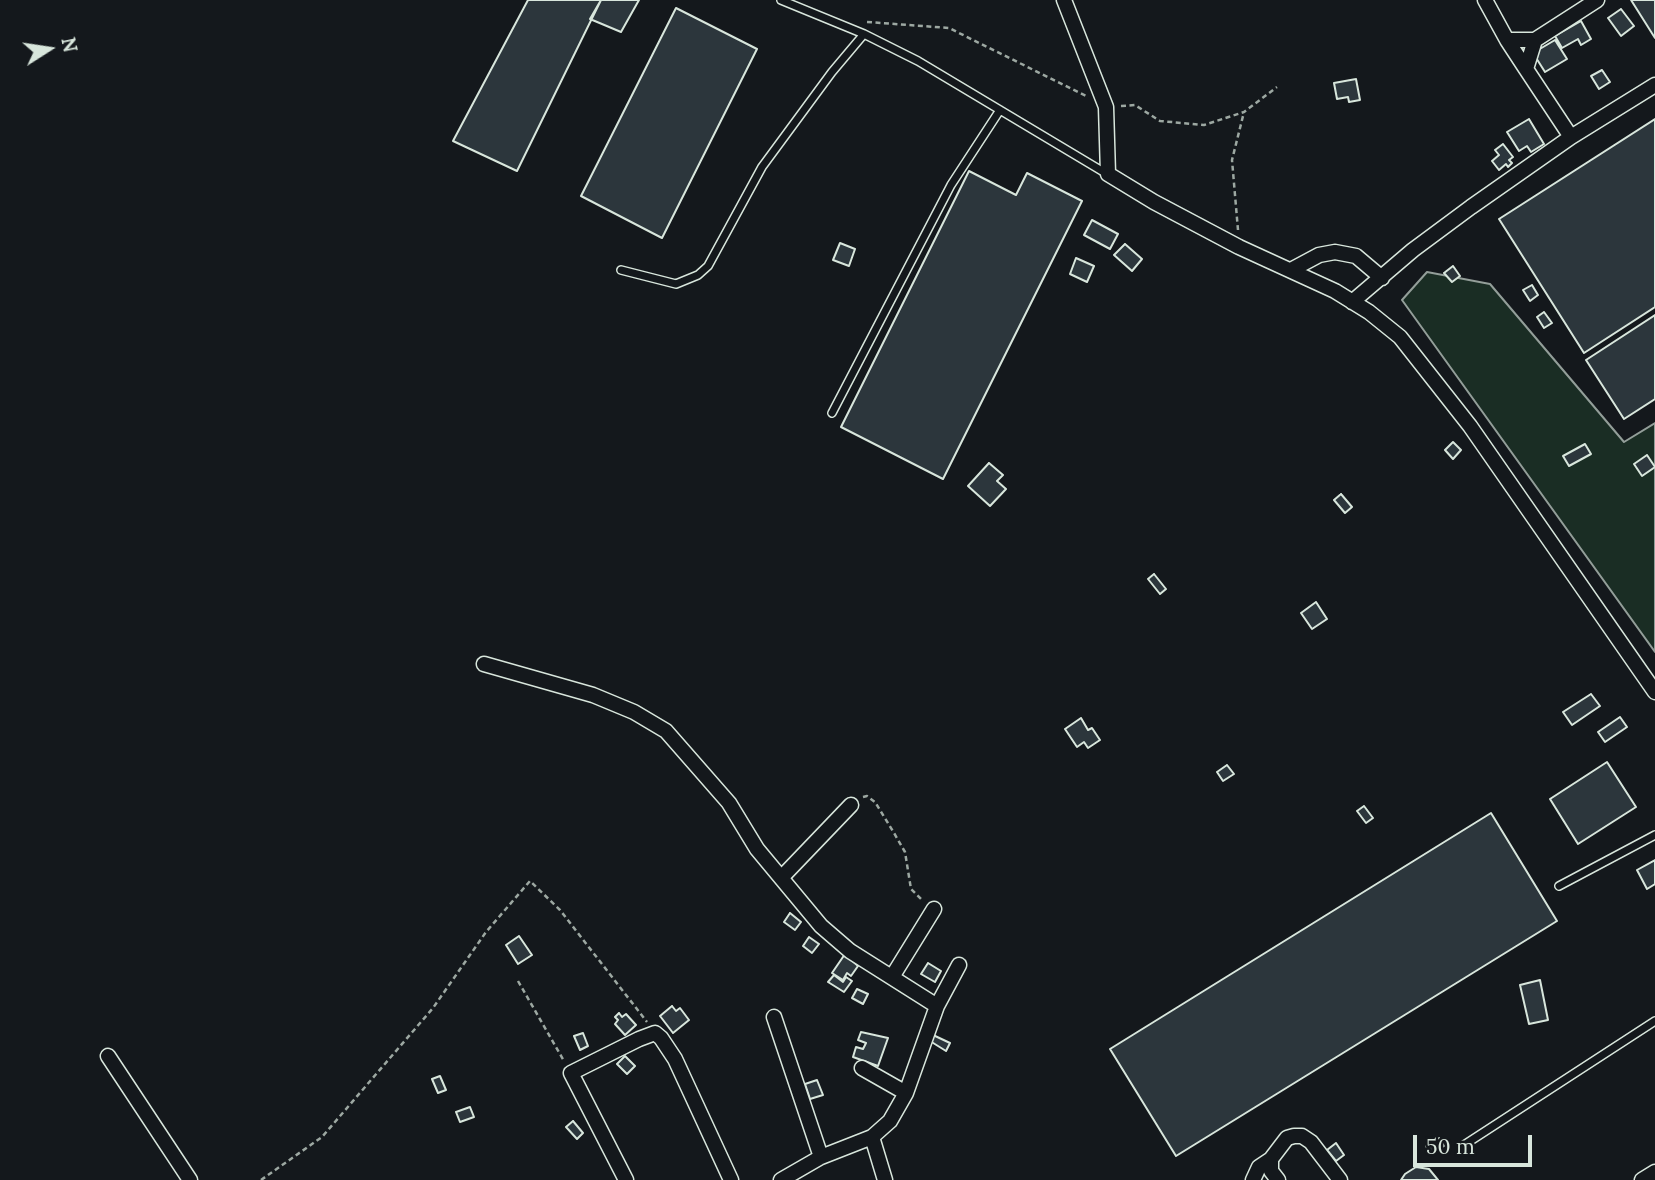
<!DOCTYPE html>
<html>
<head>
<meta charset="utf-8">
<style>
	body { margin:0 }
	#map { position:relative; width:1655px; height:1180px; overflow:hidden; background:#14181c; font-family:Lora,serif }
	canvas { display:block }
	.north { position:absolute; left:14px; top:14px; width:70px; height:70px; -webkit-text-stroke:5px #14181c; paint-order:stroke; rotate:78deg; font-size:19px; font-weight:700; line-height:28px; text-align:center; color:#d8e6dc }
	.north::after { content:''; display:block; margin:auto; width:24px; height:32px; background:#d8e6dc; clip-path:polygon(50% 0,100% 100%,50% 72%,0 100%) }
	.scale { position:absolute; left:1413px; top:1135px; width:119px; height:32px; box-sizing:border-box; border:4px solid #d8e6dc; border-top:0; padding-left:9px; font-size:21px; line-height:24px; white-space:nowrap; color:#d8e6dc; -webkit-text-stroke:5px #14181c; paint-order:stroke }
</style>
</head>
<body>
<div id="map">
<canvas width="1655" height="1180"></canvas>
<div class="north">N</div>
<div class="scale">50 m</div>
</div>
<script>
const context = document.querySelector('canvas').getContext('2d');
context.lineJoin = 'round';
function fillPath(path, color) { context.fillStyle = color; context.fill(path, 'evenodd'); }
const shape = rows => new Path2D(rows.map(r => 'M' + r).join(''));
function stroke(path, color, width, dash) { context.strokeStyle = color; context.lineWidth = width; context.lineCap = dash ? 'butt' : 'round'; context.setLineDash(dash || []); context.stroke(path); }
const green = shape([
	[1427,272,1490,284,1624,442,1655,423,1655,652,1402,300,1427,272]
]);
fillPath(green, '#1a2d24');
stroke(green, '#939e99', 2);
const building = shape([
	[528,0,601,0,517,171,453,141,528,0],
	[601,0,639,0,621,32,590,19,601,0],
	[1631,0,1655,0,1655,38,1631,0],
	[676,8,757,49,662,238,581,196,676,8],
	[1621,9,1634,26,1621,36,1608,18,1621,9],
	[1581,21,1591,39,1581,45,1578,39,1562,48,1555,36,1581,21],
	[1555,40,1567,59,1545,72,1533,53,1555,40],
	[1602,70,1610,82,1599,89,1591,76,1602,70],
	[1356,79,1360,100,1349,102,1348,97,1337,99,1334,83,1356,79],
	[1529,119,1544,144,1531,152,1527,146,1519,151,1507,132,1529,119],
	[1655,119,1655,307,1584,353,1499,219,1655,119],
	[1503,144,1513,157,1509,160,1512,163,1508,167,1506,164,1499,170,1492,161,1499,155,1495,150,1503,144],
	[969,171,1016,195,1027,173,1082,201,943,479,841,427,969,171],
	[1092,220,1118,234,1110,249,1084,235,1092,220],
	[840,243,855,249,849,266,833,260,840,243],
	[1125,244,1142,259,1132,271,1114,255,1125,244],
	[1076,258,1094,266,1087,282,1070,274,1076,258],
	[1453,266,1460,276,1452,282,1444,273,1453,266],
	[1532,285,1538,295,1530,301,1523,290,1532,285],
	[1544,312,1552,323,1544,328,1537,317,1544,312],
	[1655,315,1655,399,1624,419,1586,360,1655,315],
	[1453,442,1461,450,1453,459,1445,450,1453,442],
	[1585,444,1591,454,1569,466,1563,456,1585,444],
	[1647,455,1655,467,1642,476,1634,464,1647,455],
	[989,463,1003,475,997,481,1006,489,990,506,968,486,989,463],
	[1341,494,1352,507,1345,513,1334,500,1341,494],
	[1154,574,1166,589,1160,594,1148,579,1154,574],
	[1316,602,1327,619,1312,629,1301,613,1316,602],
	[1591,694,1600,706,1572,725,1563,712,1591,694],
	[1620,717,1627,727,1605,742,1598,732,1620,717],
	[1081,718,1088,730,1092,728,1100,740,1088,748,1084,742,1077,747,1065,729,1081,718],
	[1607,762,1636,807,1578,844,1550,799,1607,762],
	[1227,765,1234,774,1223,781,1217,772,1227,765],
	[1364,806,1373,818,1366,823,1357,811,1364,806],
	[1491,813,1557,921,1176,1156,1110,1049,1491,813],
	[1655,860,1655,884,1647,889,1637,870,1655,860],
	[790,913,801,922,795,930,784,922,790,913],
	[519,936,532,955,518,964,506,945,519,936],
	[809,937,819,944,812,953,803,946,809,937],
	[845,954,858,966,851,976,847,973,843,980,832,973,845,954],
	[928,963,941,971,935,982,921,974,928,963],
	[834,975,843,982,846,977,852,981,844,992,828,982,834,975],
	[1540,980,1548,1020,1529,1024,1520,985,1540,980],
	[857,989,868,994,863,1004,852,998,857,989],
	[672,1006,676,1011,680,1008,689,1020,673,1033,660,1016,672,1006],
	[619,1013,622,1017,626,1014,636,1025,625,1035,615,1024,618,1020,615,1017,619,1013],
	[861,1032,888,1038,878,1066,853,1057,856,1047,863,1049,866,1043,858,1040,861,1032],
	[583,1033,588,1046,580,1050,574,1036,583,1033],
	[933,1035,950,1043,946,1051,930,1041,933,1035],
	[625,1056,635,1066,627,1074,617,1064,625,1056],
	[440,1076,446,1090,438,1093,432,1079,440,1076],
	[817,1080,823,1095,810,1099,805,1084,817,1080],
	[470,1107,474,1117,460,1122,456,1112,470,1107],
	[573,1121,583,1133,577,1139,566,1127,573,1121],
	[1439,1138,1444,1146,1431,1154,1426,1146,1439,1138],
	[1336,1143,1344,1155,1336,1161,1327,1150,1336,1143],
	[1416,1167,1429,1169,1438,1180,1401,1180,1405,1174,1416,1167]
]);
fillPath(building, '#2c363c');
stroke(building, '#d8e6dc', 2);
const lane = shape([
	[781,0,864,34,918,61,1107,174],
	[621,270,676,284,698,275,708,266,762,167,832,72,864,34],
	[832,413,951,185,1000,110],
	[1559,886,1655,835],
	[1461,1147,1655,1021]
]);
const street = shape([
	[1064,0,1106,107,1108,174,1154,202,1239,247,1335,291,1369,312,1400,337,1470,426,1655,692],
	[1485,0,1507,40,1535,40,1526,69,1571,137],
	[1507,40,1526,69],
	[1535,40,1597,0],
	[1291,270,1319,255,1335,252,1356,256,1382,278],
	[1352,302,1413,250,1471,207,1571,137,1655,85],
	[484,664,593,695,634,712,666,731,729,803,757,849,821,926,850,951,937,1006,906,1093,890,1121,872,1137,821,1157,781,1180],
	[782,877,851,805],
	[892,977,934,909],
	[937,1006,959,965],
	[774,1017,821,1157],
	[108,1056,190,1180],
	[862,1068,906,1093],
	[872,1137,885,1180],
	[626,1180,571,1073,639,1039,655,1033,661,1038,675,1059,731,1180],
	[1253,1180,1259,1167,1271,1159],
	[1278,1180,1271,1171,1271,1159,1287,1138,1294,1136,1302,1136,1311,1142,1340,1180],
	[1642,1180,1655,1172]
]);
stroke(lane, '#d8e6dc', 10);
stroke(street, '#d8e6dc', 17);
stroke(shape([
	[867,22,949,28,1086,96],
	[1121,106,1135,105,1160,121,1204,125,1244,112,1277,87],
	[1238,230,1232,160,1244,112],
	[863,797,867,796,875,802,894,833,905,852,911,889,922,900],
	[518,981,564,1061],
	[261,1180,322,1137,433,1008,486,932,530,881,560,910,647,1022]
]), '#9da8a2', 2.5, [5, 3.5]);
stroke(lane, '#14181c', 7);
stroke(street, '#14181c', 14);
</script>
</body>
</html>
